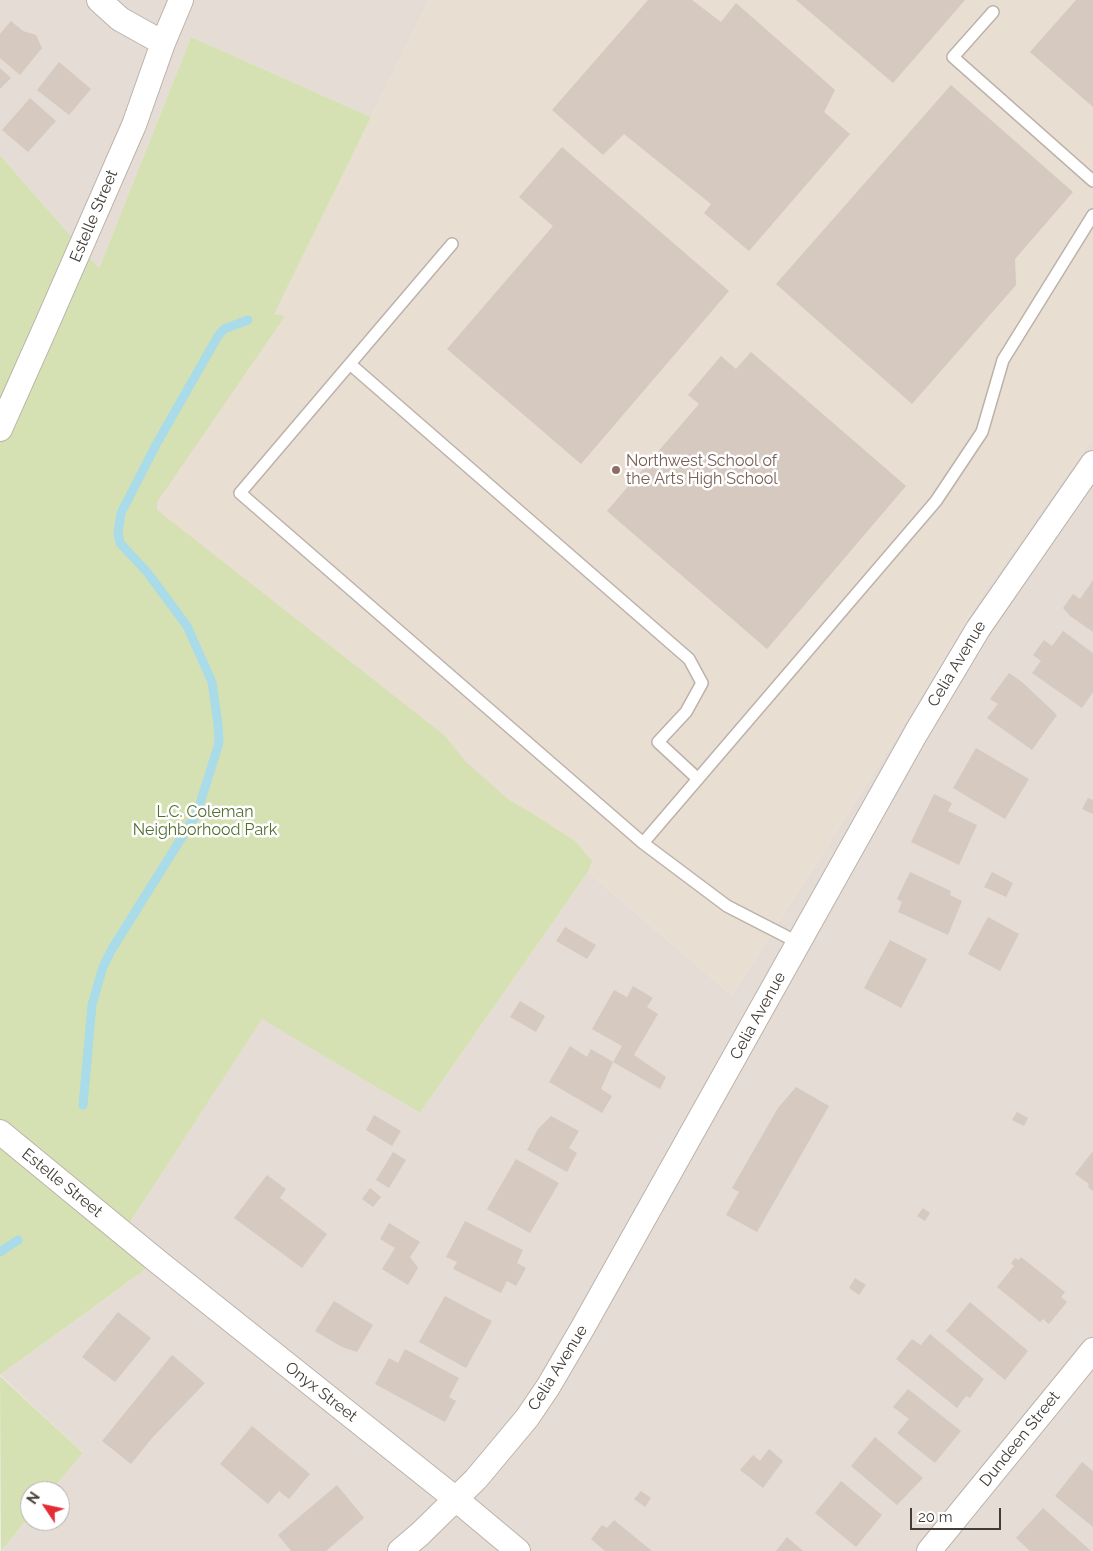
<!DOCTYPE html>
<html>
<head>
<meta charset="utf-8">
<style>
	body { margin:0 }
	#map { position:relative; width:1093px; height:1551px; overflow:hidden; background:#f1ece7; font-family:Raleway,sans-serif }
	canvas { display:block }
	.north { position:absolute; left:20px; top:1481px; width:50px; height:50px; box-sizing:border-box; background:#fff; border:1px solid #b4b1af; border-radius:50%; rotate:304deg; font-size:14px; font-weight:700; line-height:20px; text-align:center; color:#433c36 }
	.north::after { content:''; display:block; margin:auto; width:18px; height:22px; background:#e32c34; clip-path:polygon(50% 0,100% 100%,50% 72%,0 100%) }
	.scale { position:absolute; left:910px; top:1508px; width:91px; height:22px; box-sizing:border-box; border:2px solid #433c36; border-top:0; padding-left:6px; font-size:15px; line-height:18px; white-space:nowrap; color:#433c36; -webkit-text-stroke:4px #fff; paint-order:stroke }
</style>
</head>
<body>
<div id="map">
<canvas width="1093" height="1551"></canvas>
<div class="north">N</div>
<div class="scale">20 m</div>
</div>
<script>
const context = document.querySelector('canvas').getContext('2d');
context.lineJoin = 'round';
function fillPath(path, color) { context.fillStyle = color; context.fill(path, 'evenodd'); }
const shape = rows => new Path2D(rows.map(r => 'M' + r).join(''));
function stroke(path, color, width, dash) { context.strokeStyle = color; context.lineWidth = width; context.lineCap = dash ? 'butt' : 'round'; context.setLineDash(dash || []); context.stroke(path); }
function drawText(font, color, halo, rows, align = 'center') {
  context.font = font + ' Raleway,sans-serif'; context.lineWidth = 5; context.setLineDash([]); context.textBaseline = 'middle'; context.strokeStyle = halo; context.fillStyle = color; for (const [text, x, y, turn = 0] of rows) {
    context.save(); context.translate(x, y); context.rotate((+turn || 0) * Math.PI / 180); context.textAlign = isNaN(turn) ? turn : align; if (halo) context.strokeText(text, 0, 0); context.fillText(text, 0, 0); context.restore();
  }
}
fillPath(shape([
	[0,0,429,0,371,117,191,37,99,268,0,155],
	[1093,437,1093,1551,1,1551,30,1516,30,1521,60,1521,60,1491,51,1491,83,1453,0,1375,157,1261,123,1233,262,1018,420,1113,588,872,732,995,881,761,982,595]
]), '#e5ddd5');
fillPath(shape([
	[429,0,1093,0,1093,437,982,595,881,761,732,995,588,872,139,504,273,314]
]), '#e9ded2');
fillPath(shape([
	[191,37,371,117,274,314,285,316,157,502,157,510,444,735,466,762,509,800,530,812,575,841,592,861,588,872,420,1113,262,1019,123,1233,157,1261,0,1375,0,155,99,268],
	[0,1376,83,1453,51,1491,30,1491,30,1516,1,1551]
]), '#d6e1b3');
stroke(shape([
	[83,1105,92,1005,103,967,112,949,197,813,219,743,218,724,212,682,187,626,147,572,120,543,118,533,121,513,157,443,218,336,224,329,248,320],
	[0,1252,18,1240]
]), '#a9dbe8', 9);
fillPath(shape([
	[648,0,692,0,721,22,736,3,835,90,824,112,850,134,749,251,704,213,711,204,624,134,603,155,552,110],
	[796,0,965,0,893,83],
	[1076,0,1093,0,1093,107,1030,52],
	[11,21,23,31,36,35,42,48,20,75,0,58,0,34],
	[59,62,91,89,69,115,37,90],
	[0,68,11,78,0,89],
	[951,85,1073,192,1015,259,1016,285,912,404,776,284],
	[30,98,56,121,28,152,2,130],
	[562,147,729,291,581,464,447,349,553,226,519,197],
	[751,352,906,486,767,649,607,511,699,404,688,395,721,356,736,369],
	[1093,580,1093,632,1070,616,1063,608,1073,594,1080,599],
	[1063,631,1093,653,1093,692,1082,708,1032,673,1041,661,1033,655,1044,640,1052,646],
	[1009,673,1022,682,1057,715,1032,750,987,718,998,704,990,699],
	[976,748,1029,779,1005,819,953,788],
	[934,794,952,803,948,811,977,825,959,865,911,842],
	[1088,798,1093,800,1093,814,1082,809],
	[910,872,951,891,950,895,962,901,948,935,898,912,902,902,897,899],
	[992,872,1013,883,1006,897,984,887],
	[988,917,1019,934,1000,971,968,954],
	[565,927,596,945,587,959,556,941],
	[890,940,927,959,901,1008,864,988],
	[633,986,653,998,647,1007,658,1014,634,1055,666,1077,660,1089,613,1062,622,1046,592,1029,614,990,627,997],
	[520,1001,545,1016,536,1032,510,1017],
	[570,1046,587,1057,591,1049,613,1062,601,1089,612,1096,602,1113,549,1082],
	[796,1087,829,1106,757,1232,726,1215,739,1192,732,1188,778,1108],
	[1017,1112,1028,1118,1024,1126,1012,1120],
	[374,1115,401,1131,392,1146,366,1130],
	[551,1116,579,1131,569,1148,577,1153,567,1172,527,1150,538,1129],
	[1093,1151,1093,1191,1088,1187,1089,1184,1075,1174],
	[393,1152,406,1160,389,1188,376,1180],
	[516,1159,559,1183,530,1233,487,1209],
	[267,1175,286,1189,280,1198,327,1234,302,1268,234,1218],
	[370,1188,381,1197,373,1207,362,1199],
	[923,1208,930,1213,925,1221,917,1216],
	[465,1221,523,1250,517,1263,526,1268,516,1286,507,1281,501,1293,453,1269,457,1262,446,1257],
	[389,1223,420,1242,410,1257,418,1268,408,1285,382,1269,395,1248,380,1239],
	[1021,1257,1065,1292,1061,1297,1067,1302,1049,1324,1043,1319,1040,1322,997,1287,1014,1266,1011,1263,1015,1258,1019,1260],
	[855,1278,866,1285,859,1295,849,1288],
	[445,1296,492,1321,466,1368,419,1342],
	[334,1301,373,1325,357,1352,342,1347,315,1331],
	[970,1302,1028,1351,1005,1380,946,1331],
	[118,1312,151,1338,115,1382,82,1357],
	[930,1334,984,1379,970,1398,966,1396,957,1408,896,1359,912,1339,921,1345],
	[405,1349,459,1378,449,1397,456,1401,445,1422,375,1384,389,1358,398,1363],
	[172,1355,205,1383,152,1438,131,1464,102,1441],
	[908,1389,961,1431,935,1463,897,1433,909,1419,893,1407],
	[252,1426,310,1474,289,1499,279,1491,268,1504,220,1464],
	[875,1437,923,1478,897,1505,851,1466],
	[769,1449,783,1461,763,1488,740,1470,753,1455,760,1461],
	[1082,1462,1093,1471,1093,1527,1055,1496],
	[841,1481,882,1515,856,1547,815,1513],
	[337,1485,364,1518,326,1551,291,1551,278,1535],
	[641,1491,651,1498,645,1507,634,1499],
	[1043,1508,1091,1551,1030,1551,1016,1538],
	[614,1520,652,1551,605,1551,591,1539,602,1525,607,1528],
	[787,1537,803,1551,776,1551]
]), '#d5c9c0');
const service = shape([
	[993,12,953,57,1093,181],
	[452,244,240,493,643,843,727,906,799,943],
	[350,364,689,659,702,683,686,712,658,742,698,779],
	[643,843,936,501,982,432,1003,360,1093,215]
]);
const minor = shape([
	[99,0,120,19,163,43],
	[0,429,46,326,134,125,163,43,181,0],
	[0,1132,157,1261,457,1500,518,1551],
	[400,1551,420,1534,476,1479,527,1418,548,1387,582,1329,916,733,978,629,1093,463],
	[929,1551,1093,1350]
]);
stroke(service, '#bcb2aa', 14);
stroke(minor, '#bcb2aa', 26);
stroke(service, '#fff', 11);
stroke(minor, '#fff', 24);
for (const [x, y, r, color] of [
	[616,470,5,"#8d6e63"]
]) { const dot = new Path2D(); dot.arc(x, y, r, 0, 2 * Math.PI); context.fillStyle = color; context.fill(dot); stroke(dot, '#fff', 2); }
drawText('16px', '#433c36', '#fff', [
	["Estelle Street",94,216,-67],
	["Celia Avenue",957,664,-59],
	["Celia Avenue",758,1016,-61],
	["Estelle Street",62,1183,39],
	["Celia Avenue",558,1368,-58],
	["Onyx Street",321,1392,38],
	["Dundeen Street",1020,1439,-51]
]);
drawText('16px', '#785e54', '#fff', [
	["Northwest School of",626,461],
	["the Arts High School",626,479]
], 'left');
drawText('16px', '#546f30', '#fff', [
	["L.C. Coleman",205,812],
	["Neighborhood Park",205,830]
]);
</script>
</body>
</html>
